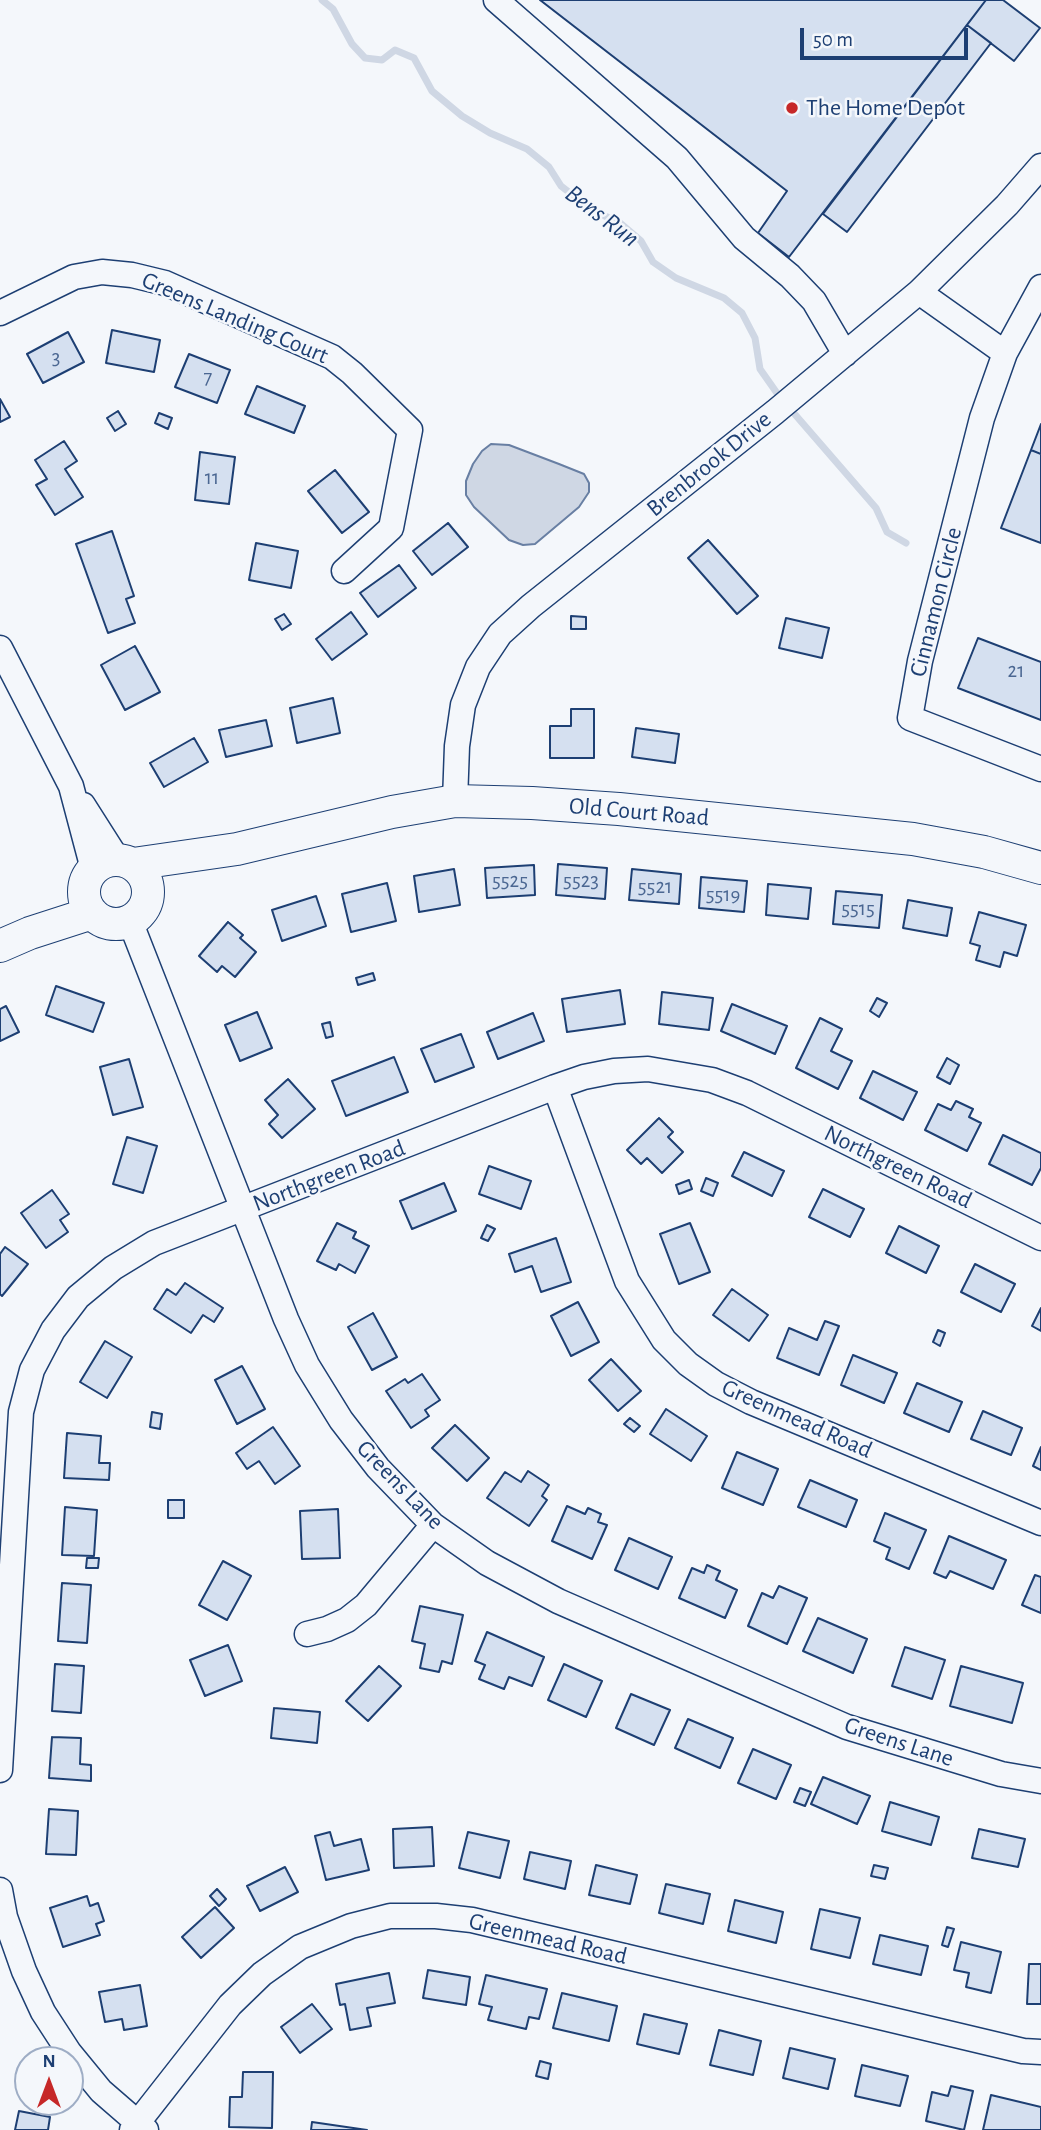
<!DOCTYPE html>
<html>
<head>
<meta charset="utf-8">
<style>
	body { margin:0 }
	#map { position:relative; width:1041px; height:2130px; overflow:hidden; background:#f4f7fb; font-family:"Alegreya Sans",sans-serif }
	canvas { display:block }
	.north { position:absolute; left:14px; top:2046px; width:70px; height:70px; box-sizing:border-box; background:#f4f7fb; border:2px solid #9eadc5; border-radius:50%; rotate:0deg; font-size:19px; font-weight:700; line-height:28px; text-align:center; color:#1d3f73 }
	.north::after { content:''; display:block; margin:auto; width:24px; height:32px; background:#c62828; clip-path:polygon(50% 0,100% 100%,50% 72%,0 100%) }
	.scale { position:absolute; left:800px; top:28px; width:168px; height:32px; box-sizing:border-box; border:4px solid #1d3f73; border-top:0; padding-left:9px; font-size:21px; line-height:24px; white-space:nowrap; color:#1d3f73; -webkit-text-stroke:5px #f4f7fb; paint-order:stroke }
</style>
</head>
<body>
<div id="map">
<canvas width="1041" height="2130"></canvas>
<div class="north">N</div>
<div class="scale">50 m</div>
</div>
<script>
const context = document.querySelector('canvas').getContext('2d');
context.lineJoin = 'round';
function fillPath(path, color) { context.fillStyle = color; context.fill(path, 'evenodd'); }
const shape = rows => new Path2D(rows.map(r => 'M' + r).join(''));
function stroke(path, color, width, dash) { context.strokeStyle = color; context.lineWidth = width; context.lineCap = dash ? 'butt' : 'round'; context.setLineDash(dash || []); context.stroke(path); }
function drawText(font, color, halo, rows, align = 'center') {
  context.font = font + ' "Alegreya Sans",sans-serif'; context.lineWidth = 5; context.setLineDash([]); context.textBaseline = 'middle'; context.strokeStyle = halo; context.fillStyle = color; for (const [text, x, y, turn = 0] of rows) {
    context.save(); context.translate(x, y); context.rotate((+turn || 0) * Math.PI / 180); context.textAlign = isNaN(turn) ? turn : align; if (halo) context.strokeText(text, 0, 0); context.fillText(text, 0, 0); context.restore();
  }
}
const water = shape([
	[491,444,509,445,559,464,584,474,589,483,589,492,579,507,535,544,523,545,509,540,474,507,466,495,466,481,473,464,482,451,491,444]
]);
fillPath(water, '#cfd7e4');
stroke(water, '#687fa3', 2);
stroke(shape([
	[322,0,333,9,352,44,365,58,382,60,395,50,414,58,432,91,462,116,490,133,527,149,549,167,561,186,592,210,620,223,641,241,653,262,676,278,724,298,742,313,755,338,760,369,779,396,876,508,887,532,906,543]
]), '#cfd7e4', 7);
const building = shape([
	[540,0,986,0,789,257,758,233,787,191,540,0],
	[986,0,1003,0,1040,28,1014,61,967,25,986,0],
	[967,25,991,43,847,232,823,214,967,25],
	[112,330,160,340,154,372,106,363,112,330],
	[68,332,84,362,43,383,27,354,68,332],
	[189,354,230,370,217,403,175,387,189,354],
	[257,386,305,406,294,433,245,414,257,386],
	[0,399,10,417,0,422,0,399],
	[118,411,126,424,115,431,107,418,118,411],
	[159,413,172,418,168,429,155,423,159,413],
	[1041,424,1041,454,1031,450,1041,424],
	[64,441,77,461,65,469,83,497,55,515,36,485,47,479,35,460,64,441],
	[1031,450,1041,454,1041,543,1001,528,1031,450],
	[200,452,235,457,229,504,195,500,200,452],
	[335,470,369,512,342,533,308,491,335,470],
	[448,523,468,547,432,575,413,551,448,523],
	[112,531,134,596,126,599,135,623,108,633,76,544,112,531],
	[708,540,758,596,737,614,688,558,708,540],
	[256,543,298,551,291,588,249,580,256,543],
	[399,565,416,588,378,617,360,593,399,565],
	[351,612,367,634,332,660,316,639,351,612],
	[284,614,291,624,282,630,275,619,284,614],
	[571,616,586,617,586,629,571,629,571,616],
	[786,618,829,628,822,658,779,648,786,618],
	[978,638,1041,662,1041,720,958,688,978,638],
	[135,646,160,692,125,710,101,665,135,646],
	[333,698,340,733,297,743,290,708,333,698],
	[571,709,594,709,594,758,550,758,550,726,571,726,571,709],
	[266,720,272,746,226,757,219,730,266,720],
	[636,728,679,734,675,763,632,757,636,728],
	[194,738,208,762,164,787,150,763,194,738],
	[558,864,607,868,605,899,556,895,558,864],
	[534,865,535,895,487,898,485,868,534,865],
	[454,869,460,905,419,912,414,876,454,869],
	[632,869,681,874,679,904,629,900,632,869],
	[701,877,747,881,744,912,699,908,701,877],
	[387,883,396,921,351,932,342,894,387,883],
	[768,884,811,888,808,919,766,915,768,884],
	[836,891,882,895,879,928,833,924,836,891],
	[316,896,326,926,282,941,272,910,316,896],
	[908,900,952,908,947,936,903,928,908,900],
	[979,912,1026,925,1017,956,1004,952,1000,967,976,960,980,946,970,943,979,912],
	[228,922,243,935,240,938,256,952,235,977,222,966,217,972,199,956,228,922],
	[373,973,375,980,358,985,356,978,373,973],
	[56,986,104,1003,93,1032,46,1015,56,986],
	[620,990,625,1024,567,1032,562,999,620,990],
	[662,992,713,998,709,1030,659,1024,662,992],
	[877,998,887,1003,879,1017,870,1011,877,998],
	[732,1004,787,1026,775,1054,721,1031,732,1004],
	[6,1006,19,1032,0,1041,0,1009,6,1006],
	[257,1012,272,1048,240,1061,225,1025,257,1012],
	[533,1013,544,1041,498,1059,487,1032,533,1013],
	[820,1018,842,1029,831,1051,852,1061,838,1089,796,1068,820,1018],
	[330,1022,333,1036,326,1038,322,1024,330,1022],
	[461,1034,474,1067,435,1082,421,1049,461,1034],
	[394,1057,408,1092,346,1116,332,1081,394,1057],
	[947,1058,959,1065,950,1084,937,1077,947,1058],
	[129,1059,143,1107,113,1115,100,1067,129,1059],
	[873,1071,917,1092,903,1120,860,1098,873,1071],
	[288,1079,315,1109,282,1138,269,1124,278,1115,265,1100,288,1079],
	[956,1101,973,1109,969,1117,981,1123,967,1151,925,1130,938,1104,951,1110,956,1101],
	[659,1118,673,1132,668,1137,683,1152,662,1173,647,1158,641,1164,627,1150,659,1118],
	[1003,1135,1041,1153,1041,1168,1032,1185,989,1164,1003,1135],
	[127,1137,157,1146,143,1193,113,1184,127,1137],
	[744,1152,784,1171,772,1196,732,1176,744,1152],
	[489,1166,531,1181,521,1209,479,1194,489,1166],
	[706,1178,718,1183,713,1196,701,1191,706,1178],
	[689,1180,692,1189,679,1194,676,1185,689,1180],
	[444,1183,456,1211,412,1229,400,1201,444,1183],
	[823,1189,864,1209,850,1237,809,1217,823,1189],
	[52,1190,69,1214,60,1220,68,1232,46,1248,21,1213,52,1190],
	[337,1223,356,1232,353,1238,369,1246,355,1273,339,1264,336,1270,317,1261,337,1223],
	[690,1223,710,1272,679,1284,660,1234,690,1223],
	[487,1225,495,1229,488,1241,481,1238,487,1225],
	[899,1226,939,1246,926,1273,886,1253,899,1226],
	[556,1238,571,1282,541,1292,532,1266,515,1272,509,1254,556,1238],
	[5,1247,28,1264,2,1296,0,1294,0,1254,5,1247],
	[975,1264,1015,1284,1001,1312,961,1292,975,1264],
	[185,1283,223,1308,214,1322,203,1315,191,1333,154,1309,167,1289,176,1295,185,1283],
	[732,1289,768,1315,749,1341,713,1315,732,1289],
	[578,1302,599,1342,571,1356,551,1316,578,1302],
	[1041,1308,1041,1331,1032,1326,1041,1308],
	[373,1313,397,1357,372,1370,348,1327,373,1313],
	[825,1321,839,1326,819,1375,777,1358,789,1328,817,1340,825,1321],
	[938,1330,945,1333,940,1346,933,1342,938,1330],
	[105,1341,132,1357,107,1398,80,1382,105,1341],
	[853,1355,897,1373,884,1403,841,1385,853,1355],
	[611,1359,641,1391,618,1411,589,1380,611,1359],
	[242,1366,265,1409,237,1424,215,1380,242,1366],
	[422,1374,440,1400,425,1410,429,1416,411,1428,386,1391,405,1379,408,1383,422,1374],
	[917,1383,962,1402,949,1432,904,1413,917,1383],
	[666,1409,707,1436,691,1461,650,1434,666,1409],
	[983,1411,1022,1428,1011,1455,971,1439,983,1411],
	[152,1412,162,1414,160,1429,150,1427,152,1412],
	[630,1418,640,1426,634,1432,624,1424,630,1418],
	[455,1425,489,1458,467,1481,432,1448,455,1425],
	[273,1427,300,1466,275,1484,259,1461,247,1469,236,1453,273,1427],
	[67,1433,101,1436,99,1463,110,1463,109,1480,64,1478,67,1433],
	[1041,1447,1041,1470,1033,1466,1041,1447],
	[737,1452,778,1469,763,1505,722,1488,737,1452],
	[528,1471,549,1485,542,1496,547,1500,529,1526,487,1498,505,1472,521,1482,528,1471],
	[810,1480,857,1500,846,1527,798,1507,810,1480],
	[168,1500,184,1500,184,1518,168,1518,168,1500],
	[567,1506,585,1514,588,1508,601,1514,598,1522,607,1525,592,1559,552,1541,567,1506],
	[65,1507,97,1510,94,1556,62,1555,65,1507],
	[338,1509,340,1558,302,1559,300,1511,338,1509],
	[885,1513,926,1530,909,1569,886,1559,890,1548,874,1541,885,1513],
	[949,1536,1006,1560,993,1589,950,1571,946,1578,934,1573,949,1536],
	[629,1538,672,1557,658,1589,615,1570,629,1538],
	[87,1558,99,1558,98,1568,86,1568,87,1558],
	[223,1561,251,1576,227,1620,199,1605,223,1561],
	[707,1565,720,1571,716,1580,737,1590,725,1618,679,1598,692,1568,704,1573,707,1565],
	[1035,1575,1041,1577,1041,1613,1022,1605,1035,1575],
	[62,1583,91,1585,87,1643,58,1641,62,1583],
	[779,1586,807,1598,787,1644,748,1626,762,1593,773,1598,779,1586],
	[420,1606,463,1615,452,1664,442,1661,439,1672,420,1668,425,1644,412,1641,420,1606],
	[818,1618,867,1639,853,1673,803,1651,818,1618],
	[487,1632,544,1657,532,1686,509,1677,504,1689,479,1679,485,1665,475,1661,487,1632],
	[228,1645,242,1681,205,1696,190,1660,228,1645],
	[905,1647,945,1660,932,1699,892,1686,905,1647],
	[55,1664,84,1666,81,1713,52,1711,55,1664],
	[564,1664,602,1681,586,1717,548,1700,564,1664],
	[379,1666,401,1686,368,1721,346,1701,379,1666],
	[961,1666,1023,1683,1012,1723,950,1706,961,1666],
	[631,1694,670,1710,654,1745,616,1728,631,1694],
	[274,1708,320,1712,317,1743,271,1738,274,1708],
	[688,1719,733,1738,720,1768,675,1748,688,1719],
	[52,1737,81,1738,80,1764,91,1765,91,1781,49,1778,52,1737],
	[753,1749,791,1765,776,1799,738,1783,753,1749],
	[823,1777,870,1796,857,1824,811,1804,823,1777],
	[800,1788,811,1792,805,1806,794,1802,800,1788],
	[890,1802,939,1817,931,1845,882,1831,890,1802],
	[49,1809,78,1811,76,1855,46,1854,49,1809],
	[432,1827,434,1866,394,1868,393,1829,432,1827],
	[979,1829,1025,1839,1018,1867,972,1858,979,1829],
	[330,1832,334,1846,361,1839,369,1870,326,1880,315,1836,330,1832],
	[468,1832,509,1841,500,1878,459,1868,468,1832],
	[530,1852,571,1861,565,1889,524,1879,530,1852],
	[596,1865,637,1875,630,1904,589,1895,596,1865],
	[874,1865,888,1868,885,1879,871,1876,874,1865],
	[285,1867,298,1892,260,1911,247,1886,285,1867],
	[666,1884,710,1894,703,1924,659,1913,666,1884],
	[217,1889,226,1899,219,1906,210,1896,217,1889],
	[87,1896,90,1906,98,1903,104,1921,96,1924,100,1935,63,1947,50,1908,87,1896],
	[735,1900,783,1912,776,1943,728,1931,735,1900],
	[215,1907,234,1928,201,1958,182,1937,215,1907],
	[820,1909,860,1918,850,1958,811,1949,820,1909],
	[947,1927,954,1929,948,1947,942,1945,947,1927],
	[880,1935,928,1946,921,1975,873,1964,880,1935],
	[961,1942,1001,1952,991,1993,966,1987,969,1973,954,1970,961,1942],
	[1029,1964,1041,1964,1041,2004,1027,2004,1029,1964],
	[428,1970,470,1977,466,2005,423,1998,428,1970],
	[389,1973,395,2003,367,2008,371,2026,350,2030,345,2004,340,2005,336,1984,389,1973],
	[486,1975,547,1989,539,2019,529,2017,526,2029,488,2020,492,2007,479,2004,486,1975],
	[140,1985,147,2026,124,2030,122,2019,105,2022,99,1992,140,1985],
	[562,1993,617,2006,609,2041,553,2028,562,1993],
	[312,2004,332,2029,300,2053,281,2027,312,2004],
	[644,2014,687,2024,679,2054,637,2044,644,2014],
	[719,2030,761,2041,753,2075,710,2065,719,2030],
	[790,2048,835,2059,828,2089,783,2078,790,2048],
	[540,2061,551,2064,548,2079,536,2076,540,2061],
	[862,2065,908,2076,900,2106,855,2096,862,2065],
	[243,2072,273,2072,272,2128,229,2127,230,2097,242,2097,243,2072],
	[951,2086,973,2091,964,2130,926,2121,932,2092,948,2096,951,2086],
	[991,2095,1041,2107,1041,2130,983,2130,991,2095],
	[19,2111,50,2117,48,2130,15,2130,19,2111],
	[312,2122,367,2130,311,2130,312,2122]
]);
fillPath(building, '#d5e0f0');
stroke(building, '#1d3f73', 2);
const minor = shape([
	[496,0,677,158,744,238,790,276,814,301,845,354],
	[1041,287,1005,353,982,418,920,661,910,718,1041,769],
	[919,292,1005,353],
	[0,313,74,277,102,272,132,275,165,283,332,357,352,373,410,430,391,528,344,571],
	[0,648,71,786,93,869],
	[455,801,457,746,463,705,478,667,500,634,531,606,775,412,919,292,1007,205,1041,166],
	[83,805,118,860],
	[130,921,286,1319,307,1365,341,1420,378,1468,433,1525,487,1563,558,1601,847,1727,1001,1774,1041,1781],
	[555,1087,627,1281,664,1340,688,1364,716,1384,751,1402,1041,1523],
	[307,1634,327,1629,347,1620,366,1605,433,1525],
	[0,1770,21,1412,32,1370,53,1330,78,1297,113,1268,154,1243,555,1087,584,1077,614,1071,648,1069,712,1080,747,1093,1041,1238],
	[0,1890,5,1917,24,1971,43,2012,69,2052,101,2091,146,2130],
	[132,2130,230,2005,262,1974,300,1947,351,1926,390,1916,436,1916,472,1920,1023,2051,1041,2052]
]);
const major = shape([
	'84 892a32 32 0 1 1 64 0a32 32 0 1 1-64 0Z',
	[133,864,237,849,392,812,455,801,532,803,619,809,913,839,984,852,1041,868],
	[0,946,30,933,92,913]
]);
stroke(minor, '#1d3f73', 27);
stroke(major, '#1d3f73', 34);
stroke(minor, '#f4f7fb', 24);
stroke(major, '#f4f7fb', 32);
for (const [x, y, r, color] of [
	[792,108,7,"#c62828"]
]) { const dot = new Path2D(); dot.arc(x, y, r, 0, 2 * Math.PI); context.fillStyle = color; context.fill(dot); stroke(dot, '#f4f7fb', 2.5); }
drawText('21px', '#4b6792', null, [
	["3",56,358],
	["7",208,378],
	["11",212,478],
	["21",1016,671],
	["5525",510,881],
	["5523",581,881],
	["5521",655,887],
	["5519",723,895],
	["5515",858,909]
]);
drawText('24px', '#1d3f73', '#f4f7fb', [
	["The Home Depot",806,108]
], 'left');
drawText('24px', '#1d3f73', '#f4f7fb', [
	["Greens Landing Court",235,318,23],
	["Brenbrook Drive",709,464,-39],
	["Cinnamon Circle",936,602,-76],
	["Old Court Road",639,812,5],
	["Northgreen Road",898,1167,26],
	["Northgreen Road",329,1176,-21],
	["Greenmead Road",797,1419,24],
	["Greens Lane",400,1485,46],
	["Greens Lane",899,1742,18],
	["Greenmead Road",548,1939,13]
]);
drawText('italic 26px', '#1d3f73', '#f4f7fb', [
	["Bens Run",602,216,37]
]);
</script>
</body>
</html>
